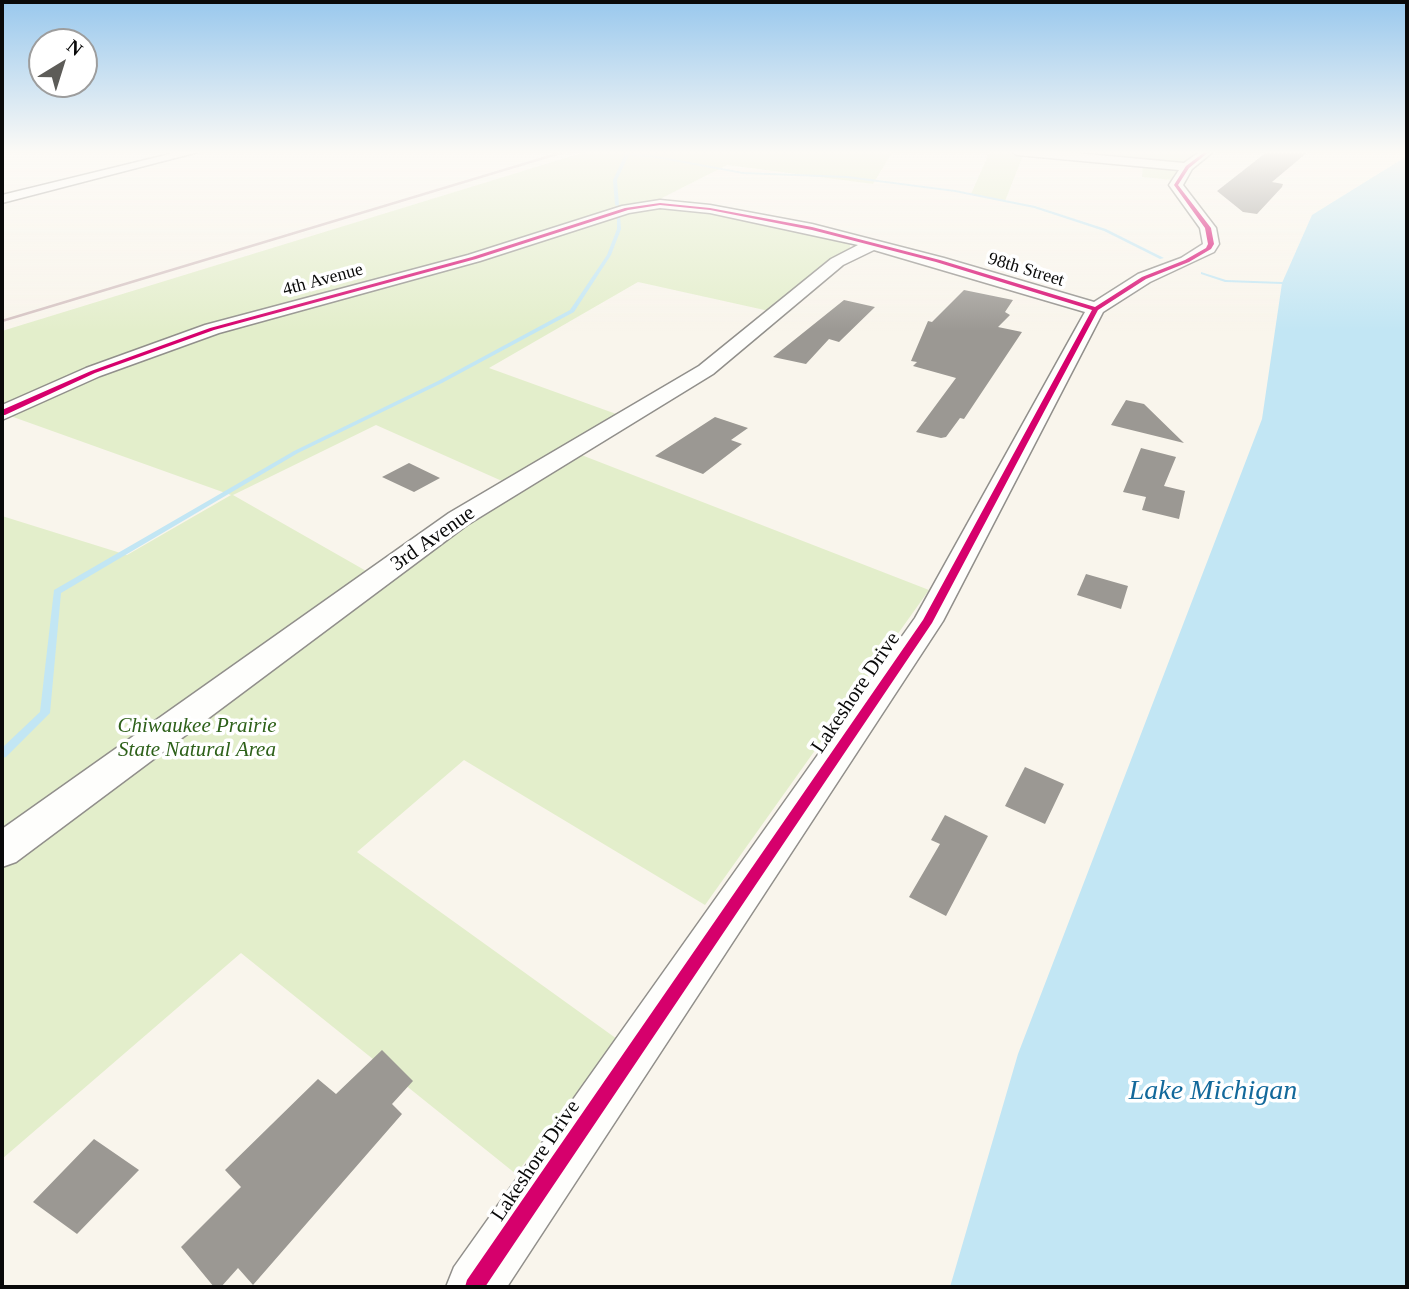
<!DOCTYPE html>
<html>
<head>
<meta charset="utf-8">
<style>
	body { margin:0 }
	#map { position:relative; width:1409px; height:1289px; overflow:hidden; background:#f9f5ec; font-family:Georgia,serif }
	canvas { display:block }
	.frame { position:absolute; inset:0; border:4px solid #090909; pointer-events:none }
	.north { position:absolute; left:28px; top:28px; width:70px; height:70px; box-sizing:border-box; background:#fff; border:2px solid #9d9d9d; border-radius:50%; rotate:38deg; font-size:19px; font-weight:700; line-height:28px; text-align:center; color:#090909 }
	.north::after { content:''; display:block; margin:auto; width:24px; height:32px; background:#5d5c58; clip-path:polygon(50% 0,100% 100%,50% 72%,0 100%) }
</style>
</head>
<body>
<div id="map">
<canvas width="1409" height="1289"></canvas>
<div class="frame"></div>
<div class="north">N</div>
</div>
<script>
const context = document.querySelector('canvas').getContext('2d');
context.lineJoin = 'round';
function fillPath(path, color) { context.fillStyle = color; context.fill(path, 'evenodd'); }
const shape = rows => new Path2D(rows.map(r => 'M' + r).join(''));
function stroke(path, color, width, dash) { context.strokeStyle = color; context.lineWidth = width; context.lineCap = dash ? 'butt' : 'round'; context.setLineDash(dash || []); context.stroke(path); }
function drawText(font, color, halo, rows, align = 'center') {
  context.font = font + ' Georgia,serif'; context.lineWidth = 7; context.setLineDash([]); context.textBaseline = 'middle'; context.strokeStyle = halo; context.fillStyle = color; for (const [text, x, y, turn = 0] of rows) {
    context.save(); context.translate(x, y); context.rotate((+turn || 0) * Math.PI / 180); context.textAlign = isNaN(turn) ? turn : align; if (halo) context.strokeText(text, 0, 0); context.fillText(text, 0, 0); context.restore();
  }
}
fillPath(shape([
	[588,151,893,151,873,184,727,165,662,198,658,205,686,208,850,243,850,250,769,311,638,282,489,368,619,415,566,449,929,590,705,905,464,760,357,852,617,1039,516,1174,241,953,2,1159,2,516,127,555,231,495,2,413,2,331],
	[376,425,520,489,382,580,233,495],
	[990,151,1200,151,1172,180,1142,177,1143,162,1024,153,1005,201,971,194]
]), '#e3eecb');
fillPath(shape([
	[1407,156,1407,1287,950,1287,1018,1054,1262,419,1282,283,1312,215]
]), '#c2e6f4');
fillPath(shape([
	[629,151,631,152,630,153,657,156,743,172,847,176,955,190,1035,206,1106,229,1164,258,1160,259,1104,231,1034,208,955,192,847,178,743,174,657,158,629,155,617,180,619,205,617,206,615,205,613,180,625,154,629,151],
	[617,215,620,216,621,229,611,255,574,312,442,383,298,453,61,593,50,713,6,757,2,758,2,748,40,712,54,590,294,451,438,381,570,310,607,255,617,229,617,215],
	[1201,272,1226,280,1282,282,1284,283,1282,284,1225,282,1201,274,1201,272]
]), '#c2e6f4');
fillPath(shape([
	[1268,151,1309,151,1272,182,1283,184,1282,187,1257,214,1243,212,1217,191],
	[964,290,1013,300,1005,312,1010,315,998,327,1022,332,964,419,960,418,946,437,941,438,916,432,956,378,913,366,917,362,911,361,928,321,932,322],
	[844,300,875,307,839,342,829,339,806,364,773,357],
	[1126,400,1144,404,1184,443,1111,425],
	[715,417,748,428,731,440,742,444,703,474,655,456],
	[1141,448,1176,457,1164,486,1185,491,1179,519,1142,510,1146,497,1123,492],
	[409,463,440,478,414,492,382,477],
	[1086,574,1128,586,1121,609,1077,595],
	[1025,767,1064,784,1045,824,1005,806],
	[945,815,988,836,946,916,909,897,940,844,931,840],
	[382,1050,413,1081,392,1104,402,1114,253,1285,238,1268,221,1287,214,1287,181,1247,241,1187,225,1170,318,1079,336,1094],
	[94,1139,139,1170,77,1234,33,1202]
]), '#9b9893');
const minor = shape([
	[182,151,202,151,2,203,2,195,182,151],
	[1011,151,1054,151,1184,163,1201,151,1214,151,1192,169,1183,185,1216,228,1219,244,1214,252,1150,282,1103,312,943,621,507,1287,446,1287,454,1267,915,618,1085,312,874,250,843,265,713,374,467,525,16,862,2,867,2,829,449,513,699,366,831,259,858,245,710,213,660,208,629,213,480,261,219,333,100,376,2,420,2,405,86,368,205,325,468,255,622,206,660,200,710,205,812,224,944,258,1094,302,1138,274,1181,258,1203,244,1200,228,1169,185,1179,170,1017,155,1011,151]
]);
stroke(minor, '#918f8b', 3);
fillPath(minor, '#fefefc');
stroke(shape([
	[2,321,567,151]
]), '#d5c3c3', 2.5);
fillPath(shape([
	[1206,151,1210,151,1189,168,1178,185,1211,228,1214,244,1211,249,1189,262,1146,279,1098,310,932,623,485,1287,465,1287,467,1280,923,620,1092,310,936,262,812,230,710,210,660,205,628,210,476,259,214,330,95,373,5,415,2,415,2,410,91,371,210,328,472,257,625,208,660,203,710,208,812,227,940,260,1095,307,1142,277,1185,260,1206,248,1208,244,1205,228,1174,185,1186,166,1206,151]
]), '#d6006c');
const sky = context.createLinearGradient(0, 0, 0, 331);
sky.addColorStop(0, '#99c8ed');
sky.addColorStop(0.46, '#fcfaf6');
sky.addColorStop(1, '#fcfaf600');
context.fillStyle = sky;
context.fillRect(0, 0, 1409, 331);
drawText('18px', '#090909', '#fff', [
	["98th Street",1026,270,17],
	["4th Avenue",323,280,-15]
]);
drawText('21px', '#090909', '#fff', [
	["3rd Avenue",433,539,-35],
	["Lakeshore Drive",856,693,-56],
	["Lakeshore Drive",536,1161,-56]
]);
drawText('italic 21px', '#2e611a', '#fff', [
	["Chiwaukee Prairie",197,726],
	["State Natural Area",197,750]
]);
drawText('italic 28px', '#13699b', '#fff', [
	["Lake Michigan",1213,1092]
]);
</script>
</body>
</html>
